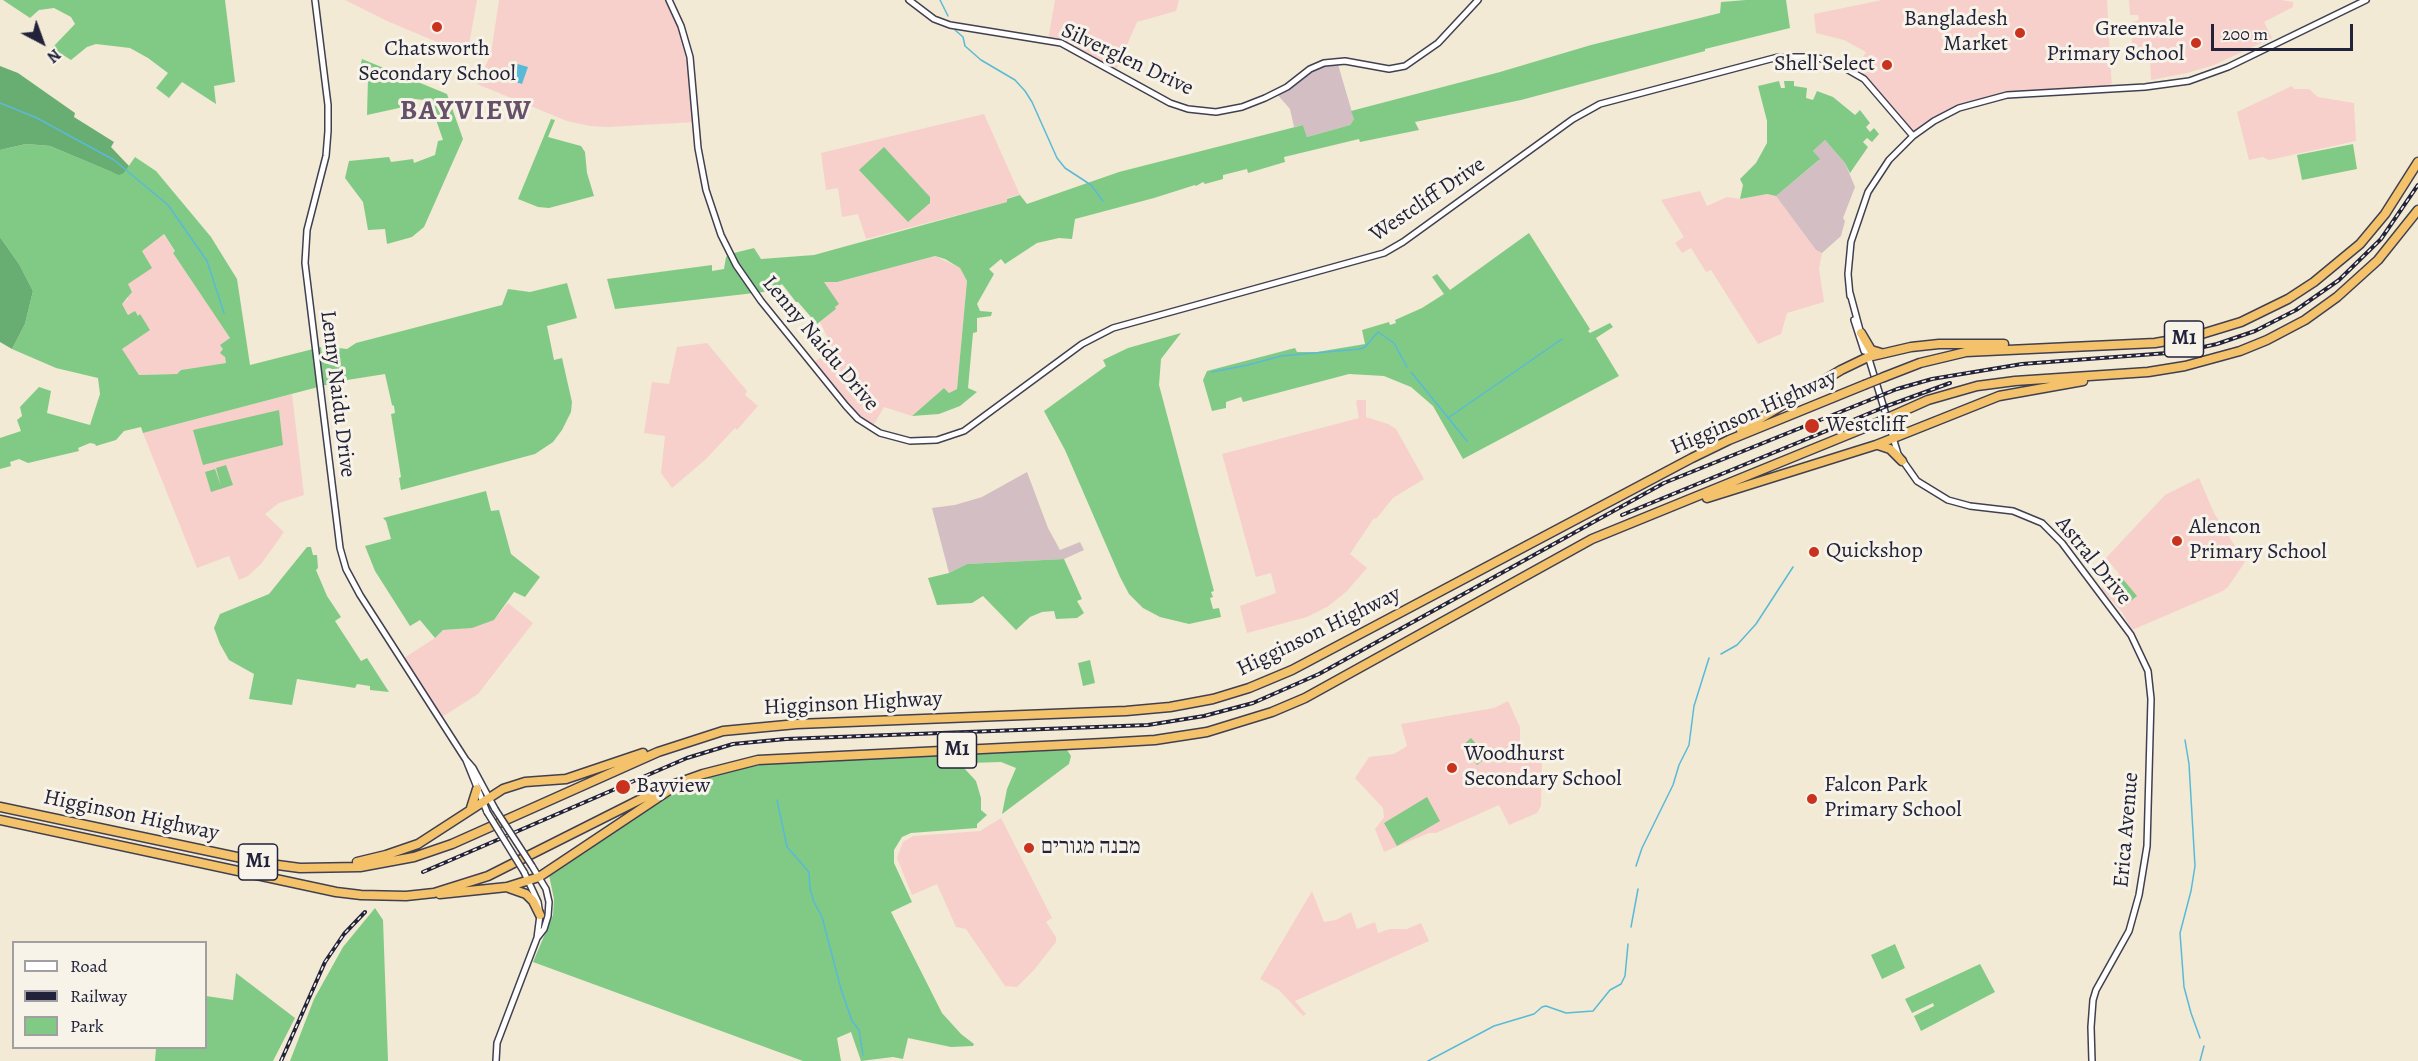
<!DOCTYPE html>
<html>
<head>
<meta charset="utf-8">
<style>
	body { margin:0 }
	#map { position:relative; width:2418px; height:1061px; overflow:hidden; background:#f2ead4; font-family:Alegreya,serif }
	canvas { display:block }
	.legend { position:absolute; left:12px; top:941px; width:195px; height:108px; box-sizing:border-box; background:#f7f3e8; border:2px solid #a29fa3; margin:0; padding:8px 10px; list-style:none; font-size:18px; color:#22223b }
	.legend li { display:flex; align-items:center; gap:12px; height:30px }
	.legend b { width:30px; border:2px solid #a29fa3 }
	.north { position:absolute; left:12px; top:12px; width:60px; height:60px; -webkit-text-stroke:4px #f7f3e8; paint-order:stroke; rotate:139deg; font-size:16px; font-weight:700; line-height:24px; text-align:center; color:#22223b }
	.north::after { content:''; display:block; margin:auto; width:21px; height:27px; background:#22223b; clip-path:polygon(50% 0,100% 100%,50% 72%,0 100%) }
	.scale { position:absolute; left:2211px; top:24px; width:142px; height:27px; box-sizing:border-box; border:3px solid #22223b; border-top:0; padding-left:8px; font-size:18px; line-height:21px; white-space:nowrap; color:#22223b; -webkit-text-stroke:4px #f7f3e8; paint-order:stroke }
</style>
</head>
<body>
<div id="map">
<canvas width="2418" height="1061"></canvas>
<ul class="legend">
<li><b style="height:8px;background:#fff"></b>Road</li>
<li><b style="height:8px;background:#22223b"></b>Railway</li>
<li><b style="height:16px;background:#81ca86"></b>Park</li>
</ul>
<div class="north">N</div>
<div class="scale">200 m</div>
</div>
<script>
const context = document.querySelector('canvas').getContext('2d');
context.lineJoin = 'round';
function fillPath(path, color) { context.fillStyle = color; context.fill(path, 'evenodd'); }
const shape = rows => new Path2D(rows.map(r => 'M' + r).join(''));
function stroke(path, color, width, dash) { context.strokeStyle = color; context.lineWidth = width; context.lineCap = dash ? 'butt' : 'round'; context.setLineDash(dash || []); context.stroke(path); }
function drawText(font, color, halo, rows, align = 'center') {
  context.font = font + ' Alegreya,"Frank Ruhl Libre",serif'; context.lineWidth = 6; context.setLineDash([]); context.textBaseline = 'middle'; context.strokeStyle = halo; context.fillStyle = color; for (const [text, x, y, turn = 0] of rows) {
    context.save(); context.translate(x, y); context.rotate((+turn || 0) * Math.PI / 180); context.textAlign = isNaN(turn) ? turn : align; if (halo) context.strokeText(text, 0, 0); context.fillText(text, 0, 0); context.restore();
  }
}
fillPath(shape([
	[345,0,477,0,468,50,463,53,387,21],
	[499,0,669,0,686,40,695,122,607,127,590,126,567,121,477,84,491,54],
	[1055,0,1179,0,1176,11,1137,22,1115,72,1079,52,1048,40],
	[1882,0,2107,0,2112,89,2007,95,1959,109,1913,136,1879,95,1854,73,1866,52,1844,40,1816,33,1814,14],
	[2129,0,2281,0,2293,2,2293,7,2264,22,2272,38,2214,65,2187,73,2151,80,2150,63,2132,49,2131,22,2139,20,2138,15,2130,15],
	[2292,86,2294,89,2309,89,2318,97,2354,103,2356,141,2269,160,2263,157,2249,160,2237,112],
	[984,114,1020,195,1007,198,1007,202,866,239,858,214,842,217,838,188,826,190,821,153],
	[1700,191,1707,206,1727,197,1740,199,1767,194,1776,196,1816,250,1822,253,1819,269,1824,302,1787,313,1781,334,1758,344,1711,270,1706,272,1691,248,1682,253,1675,243,1684,237,1661,200],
	[163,234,175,251,173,253,230,338,223,349,226,363,181,370,177,374,139,375,121,349,150,329,138,316,129,315,121,304,128,299,127,284,141,251],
	[935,256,960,268,967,281,957,389,949,393,944,388,912,416,884,407,872,428,858,419,811,364,833,349,820,322,836,309,823,282,837,282],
	[707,343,747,391,745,395,758,406,737,430,735,428,706,459,672,488,661,473,665,436,644,433,652,382,669,384,677,347],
	[292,394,304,495,279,503,265,514,284,532,261,564,248,576,239,580,229,556,197,568,143,433],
	[1358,400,1366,400,1366,417,1388,424,1396,429,1424,479,1393,498,1376,519,1374,518,1350,554,1367,568,1346,592,1327,607,1307,617,1247,633,1240,606,1276,593,1271,573,1256,577,1222,454,1359,418,1356,401],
	[2199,478,2214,513,2245,562,2228,587,2223,591,2132,630,2122,612,2101,589,2119,574,2106,558,2165,495],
	[508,603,533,623,478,694,439,719,401,660,435,638,443,630,460,629,494,620],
	[1508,701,1520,727,1520,752,1542,753,1541,806,1537,813,1509,825,1499,805,1436,833,1429,833,1384,852,1375,829,1384,817,1383,808,1355,778,1369,757,1394,754,1407,746,1401,724,1494,708],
	[1001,818,1052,918,1046,922,1056,937,1056,942,1034,970,1017,987,1005,986,966,929,956,927,937,884,912,895,897,858,903,842,913,836,980,831],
	[1312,891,1324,922,1336,920,1351,912,1357,929,1375,922,1378,933,1390,929,1407,929,1421,923,1429,941,1295,1001,1306,1014,1303,1016,1279,990,1260,979]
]), '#f7d0cc');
fillPath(shape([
	[1337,61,1354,119,1350,125,1307,137,1303,125,1294,127,1290,109,1276,93,1304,73],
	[1825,140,1845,163,1855,187,1843,218,1845,221,1841,236,1822,253,1816,250,1776,196,1819,160,1813,151],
	[1027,472,1048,528,1060,550,1080,542,1084,550,1064,559,967,564,949,573,932,508,955,505,982,497]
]), '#d2bec3');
fillPath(shape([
	[3,0,225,0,235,82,214,86,216,104,182,82,169,98,156,88,168,73,148,58,130,48,96,44,87,47,71,60,52,48,75,24,71,17,54,8,39,10,30,18],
	[1746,0,1786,0,1790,28,1705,49,1705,51,1521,100,1415,122,1419,130,1360,142,1359,139,1284,157,1285,162,1248,173,1247,169,1223,175,1223,179,1205,184,1203,182,1196,186,1195,185,1154,198,1075,219,1072,239,1059,238,1037,243,1005,264,1001,259,989,269,994,274,977,304,980,311,992,312,991,316,977,318,977,332,973,333,968,388,977,392,960,406,939,414,912,416,944,388,949,393,957,389,967,281,960,268,945,259,935,256,837,282,824,282,839,304,835,307,836,309,817,324,798,302,796,302,782,284,774,290,763,292,615,309,607,279,712,265,712,271,724,269,726,257,730,254,754,248,761,259,814,255,1007,202,1007,199,1020,195,1027,204,1119,172,1303,125,1307,137,1350,125,1354,119,1351,111,1500,72,1591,45,1720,13,1721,2],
	[362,59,447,94,463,139,424,227,412,237,387,244,385,229,368,230,363,202,345,178,349,161,389,157,391,162,413,159,414,163,435,155,438,141,443,140,431,105,424,100,406,98,406,104,399,108,367,115,368,78,365,67,360,67],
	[1779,81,1781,88,1785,88,1784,81,1794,81,1794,86,1807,88,1806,98,1813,100,1817,91,1833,97,1855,115,1860,110,1870,123,1866,127,1870,132,1874,128,1879,134,1872,142,1867,138,1863,142,1868,147,1850,173,1845,163,1825,140,1813,151,1820,159,1776,196,1767,194,1740,199,1743,185,1740,179,1756,163,1767,143,1767,121,1758,86],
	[551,119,555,120,548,137,581,146,585,152,587,173,594,196,549,208,538,207,518,199],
	[26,144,50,146,112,172,124,173,135,157,156,171,211,237,237,279,250,365,321,347,322,353,338,348,347,349,356,343,502,305,508,289,530,292,567,283,577,318,547,326,554,360,562,358,572,402,571,412,562,430,553,442,535,454,401,490,399,478,401,477,391,414,395,413,394,406,392,405,385,374,341,381,143,433,141,427,124,431,116,440,96,446,95,444,90,443,78,448,79,451,28,463,19,459,10,462,11,466,0,469,0,438,21,431,17,420,22,416,20,407,39,387,51,391,47,413,90,425,100,394,98,378,56,368,12,349,25,324,33,291,19,264,0,237,0,150],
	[164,234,175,251,173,253,230,338,220,345,223,349,220,353,225,357,226,363,181,370,177,374,139,375,122,349,150,330,140,314,138,316,135,311,128,315,122,304,132,292,128,284,152,268,142,251],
	[2353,144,2357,169,2302,180,2297,155],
	[884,147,930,197,930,203,908,222,859,170],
	[1529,233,1590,329,1588,331,1590,333,1610,323,1613,327,1596,338,1619,376,1463,459,1433,406,1411,387,1384,376,1349,374,1243,402,1241,397,1226,402,1226,408,1212,411,1203,380,1207,371,1295,348,1297,352,1317,352,1365,344,1362,330,1389,322,1390,325,1396,323,1395,320,1422,308,1444,294,1432,277,1437,274,1450,290],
	[1181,333,1161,359,1159,385,1214,591,1211,592,1213,597,1210,598,1213,609,1219,608,1221,617,1189,624,1160,617,1143,608,1129,594,1120,577,1065,450,1044,411,1106,366,1103,360,1128,348],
	[279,410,283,445,203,465,193,430],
	[226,465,233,485,211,492,205,472,215,469,221,486,216,468],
	[486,491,491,511,499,510,511,554,540,577,525,597,514,592,494,620,472,628,443,630,435,638,420,620,410,626,375,571,365,546,391,539,386,521,383,518],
	[307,547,311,547,313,555,317,555,318,568,316,570,327,596,341,617,335,621,361,661,367,658,389,692,370,690,370,686,357,684,355,688,297,679,292,705,249,699,254,674,229,660,220,644,214,628,220,614,269,594],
	[1064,559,1082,599,1077,601,1084,613,1077,618,1056,619,1054,611,1042,612,1030,617,1016,630,983,596,972,603,937,605,928,578,949,573,967,564],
	[2122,578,2137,596,2123,607,2108,589],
	[1090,660,1095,683,1083,686,1078,663],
	[1471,738,1487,757,1477,765,1461,747],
	[1067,750,1071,756,1069,764,1002,814,1007,789,1016,768,1001,762,969,763,964,768,976,781,981,798,981,810,987,815,977,824,977,828,911,833,902,837,894,850,894,863,912,902,891,912,942,1013,961,1034,974,1044,973,1046,951,1047,908,1038,903,1059,893,1057,861,1061,851,1032,837,1038,841,1061,803,1061,533,962,553,915,554,899,549,875,667,798,700,781,726,772,765,764],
	[1427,797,1440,821,1397,846,1384,823],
	[375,908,383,920,388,1061,290,1061,314,999,343,947],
	[1895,944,1905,968,1882,979,1871,955],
	[1980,964,1995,992,1921,1031,1914,1016,1934,1006,1933,1003,1912,1013,1905,999],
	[236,973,295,1018,273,1061,155,1061,156,1048,206,1048,206,996,233,1000]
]), '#81ca86');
fillPath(shape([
	[0,66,18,73,75,113,74,117,114,142,111,147,129,166,124,173,119,175,50,146,26,144,0,150],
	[0,237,19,264,33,291,25,324,12,349,0,342]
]), '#68ae73');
fillPath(shape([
	[511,62,528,67,522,84,505,79]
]), '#59bad7');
stroke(shape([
	[940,0,948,16],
	[955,30,963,37,965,46,981,60,1015,80,1025,91,1032,102,1057,158,1065,168,1091,185,1103,201],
	[0,103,37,118,114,160,168,205,207,261,224,313],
	[1212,372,1248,365,1281,356,1360,349,1365,347,1378,332,1394,343,1407,367],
	[1411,372,1467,441],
	[1448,418,1562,339],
	[1721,654,1737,645,1756,624,1793,567],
	[2185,740,2189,764,2195,866,2191,891,2180,933,2184,987,2191,1013,2200,1038],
	[777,800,787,847,809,872,810,889,814,902,822,917,841,989,852,1021,859,1030,863,1055],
	[1636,866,1642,848,1673,785,1679,765,1689,745,1694,706,1709,658],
	[1631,927,1638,889],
	[1428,1061,1494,1026,1534,1014,1542,1007,1546,1006,1566,1013,1593,1011,1610,990,1621,984,1625,976,1628,944],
	[2200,1061,2204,1046]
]), '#59bad7', 1.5);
const minor = shape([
	[315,0,328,105,328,131,326,156,307,230,305,263,340,548,346,569,360,595,466,760,473,768,495,809],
	[669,0,681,26,690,57,698,148,706,190,721,235,736,265,761,301,846,406,858,419,880,433,910,441,937,440,964,431,1082,344,1113,328,1384,253,1403,242,1573,119,1600,104,1778,57,1815,57,1838,64,1864,79,1913,136],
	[909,0,934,19,950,25,1061,43,1170,103,1188,109,1216,112,1242,107,1265,98,1287,87,1310,69,1324,63,1345,61,1389,69,1405,66,1438,43,1478,0],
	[1850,293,1861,334],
	[1850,296,1848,274,1851,242,1868,192,1889,160,1913,136,1934,121,1959,108,2007,95,2145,87,2189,81,2228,67,2366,0],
	[1854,320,1864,351],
	[1865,346,1898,454,1917,481,1948,500,1970,506,2013,511,2042,523,2062,543,2131,635,2148,671,2151,699,2147,846,2139,895,2129,931,2096,990,2093,1000,2091,1027,2092,1061],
	[466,760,487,812],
	[524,872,538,902,540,915,537,938],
	[496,1061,497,1043,537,938,544,929,548,916,549,902,546,889,532,866]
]);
const highway = shape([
	[1861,333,1871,350,1881,353],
	[1884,377,1920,363,1966,352,2155,343,2195,336,2241,322,2288,299,2314,282,2360,244,2385,214,2418,162],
	[1892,416,1928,400,1977,386,2015,381,2148,372,2185,366,2240,351,2267,340,2305,320,2337,297,2378,260,2418,210],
	[1741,430,1841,370,1868,357,1911,347,1939,344,2004,344],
	[1878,445,1890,449,1902,461],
	[1707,498,1876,445,1999,396,2083,381],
	[0,807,270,864,300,868,360,867,414,857,452,844,658,752,723,731,797,724,1126,711,1170,707,1213,699,1249,688,1292,670,1692,458,1729,440,1864,385],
	[471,808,477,789],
	[0,820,336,892,361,895,406,896,434,893,488,876,661,789,703,774,758,760,1104,743,1155,740,1207,732,1272,712,1305,698,1592,539,1879,422],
	[357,862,386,855,418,844,503,789,525,782,566,779,643,753],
	[509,888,526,894,533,901,540,915],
	[440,894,507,887,539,877,671,789]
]);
stroke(minor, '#414052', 8);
stroke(highway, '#414052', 11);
stroke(minor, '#fff', 5);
stroke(highway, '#f3c26a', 8);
const rail = shape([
	[1622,515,1887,406,1950,383],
	[423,872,687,758,733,744,786,739,1148,725,1204,716,1253,703,1319,674,1664,483,1897,389,1932,379,2022,364,2181,352,2217,344,2255,331,2296,310,2339,280,2381,239,2418,185],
	[281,1061,325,962,344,934,365,912]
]);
stroke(rail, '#22223b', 4);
stroke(rail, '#f7f3e8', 1.5, [4.5]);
const minorBridge = shape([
	[495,809,532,866],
	[487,812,524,872]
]);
const highwayBridge = shape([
	[1864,385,1884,377],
	[1879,422,1892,416]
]);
stroke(minorBridge, '#414052', 8, []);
stroke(highwayBridge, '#414052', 11, []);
stroke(minorBridge, '#fff', 5);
stroke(highwayBridge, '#f3c26a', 8);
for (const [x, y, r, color] of [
	[437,27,6,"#c8321e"],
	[2020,33,6,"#c8321e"],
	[2196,43,6,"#c8321e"],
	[1887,65,6,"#c8321e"],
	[1812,426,8,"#c8321e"],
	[2177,541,6,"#c8321e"],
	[1814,552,6,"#c8321e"],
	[1452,768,6,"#c8321e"],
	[623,787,8,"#c8321e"],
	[1812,799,6,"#c8321e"],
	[1029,848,6,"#c8321e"]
]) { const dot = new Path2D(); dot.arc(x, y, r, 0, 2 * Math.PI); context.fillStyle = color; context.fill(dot); stroke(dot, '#f7f3e8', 2); }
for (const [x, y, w] of [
	[2184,339,39],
	[957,750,39],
	[258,862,39]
]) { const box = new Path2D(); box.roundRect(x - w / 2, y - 18, w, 36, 4.5); context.fillStyle = '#f7f3e8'; context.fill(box); stroke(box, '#22223b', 1.5); }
drawText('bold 21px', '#22223b', null, [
	["M1",2184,339],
	["M1",957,750],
	["M1",258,862]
]);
drawText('22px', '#22223b', '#f7f3e8', [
	["Bangladesh",2008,20,"right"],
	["Market",2008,45,"right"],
	["Greenvale",2184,30,"right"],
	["Primary School",2184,55,"right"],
	["Chatsworth",437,50,"center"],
	["Secondary School",437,75,"center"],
	["Shell Select",1875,65,"right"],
	["Westcliff",1826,426],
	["Alencon",2189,528],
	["Primary School",2189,553],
	["Quickshop",1826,552],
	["Woodhurst",1464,755],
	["Secondary School",1464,780],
	["Falcon Park",1824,786],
	["Primary School",1824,811],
	["Bayview",636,787],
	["מבנה מגורים",1041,848]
], 'left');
drawText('22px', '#22223b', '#f7f3e8', [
	["Silverglen Drive",1127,60,25],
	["Westcliff Drive",1428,200,-34],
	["Lenny Naidu Drive",820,344,50],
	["Lenny Naidu Drive",337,394,83],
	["Higginson Highway",1754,413,-24],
	["Astral Drive",2093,561,51],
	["Higginson Highway",1319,632,-26],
	["Higginson Highway",853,704,-3],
	["Higginson Highway",131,816,12],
	["Erica Avenue",2127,830,-85]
]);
context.letterSpacing = '1.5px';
drawText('bold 28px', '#675169', '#f7f3e8', [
	["BAYVIEW",466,112]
]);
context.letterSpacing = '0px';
</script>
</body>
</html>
